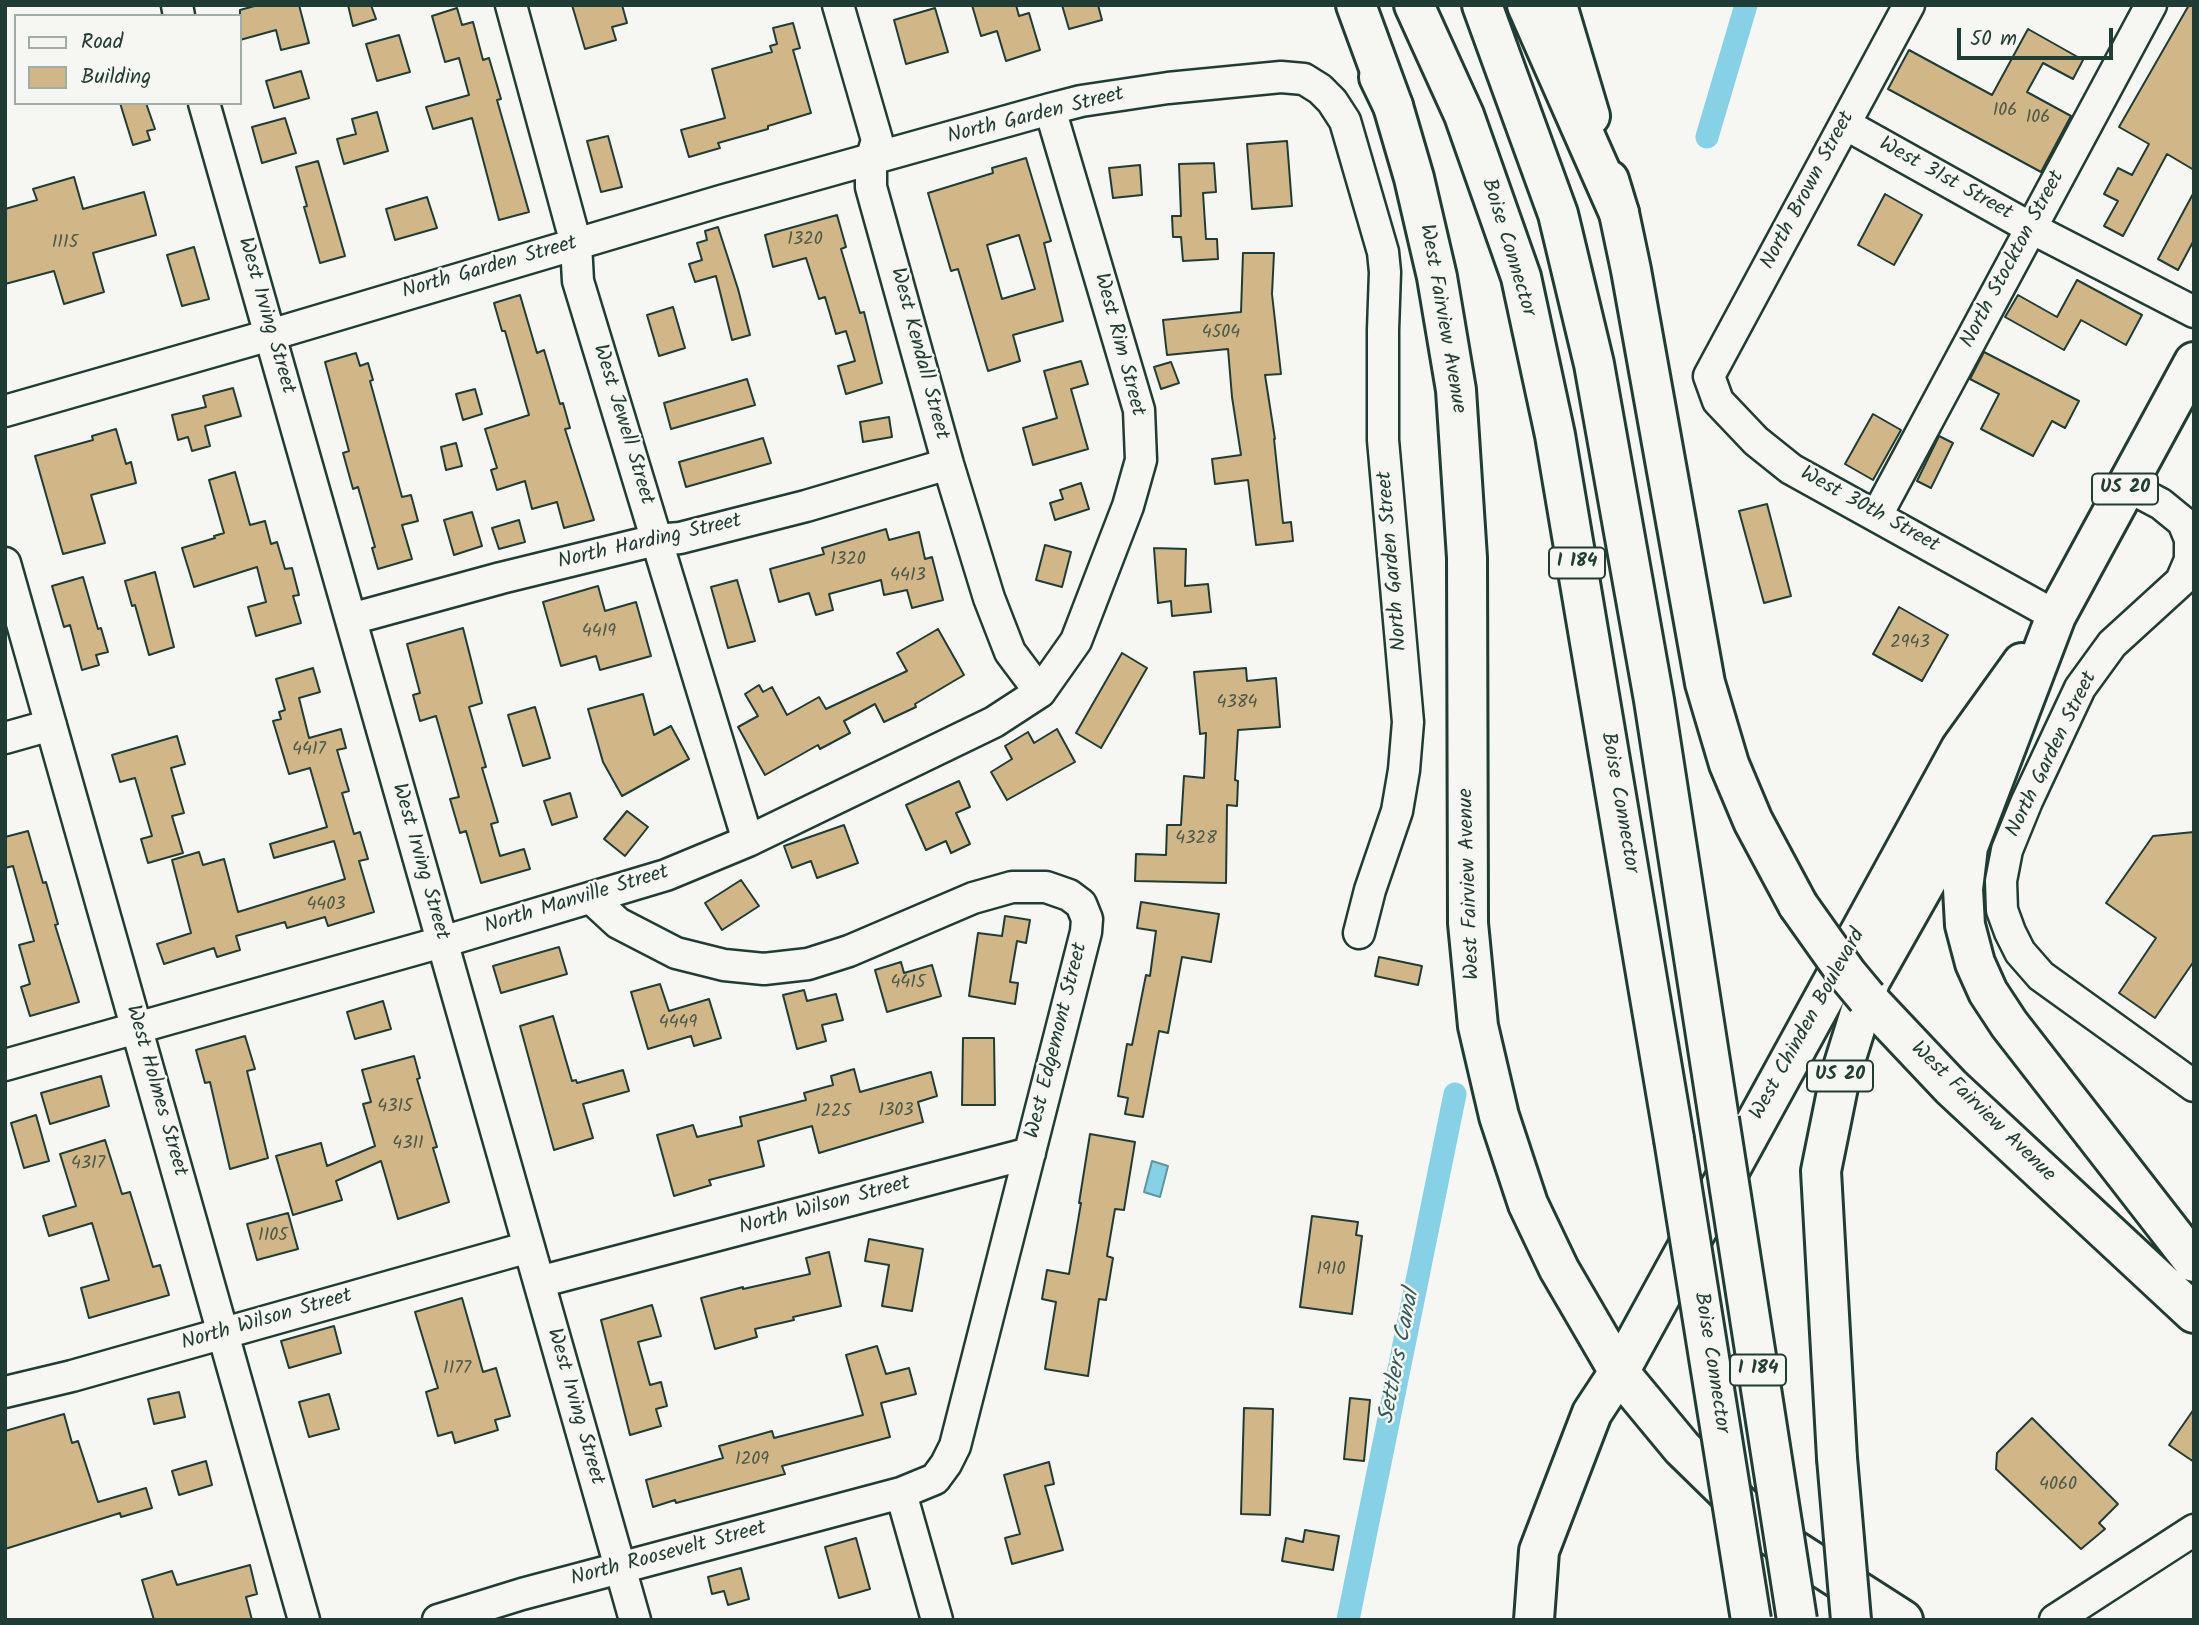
<!DOCTYPE html>
<html>
<head>
<meta charset="utf-8">
<style>
	body { margin:0 }
	#map { position:relative; width:2199px; height:1625px; overflow:hidden; background:#f6f6f2; font-family:Kalam,sans-serif }
	canvas { display:block }
	.frame { position:absolute; inset:0; border:7px solid #1f3d34; pointer-events:none }
	.legend { position:absolute; left:14px; top:14px; width:228px; height:91px; box-sizing:border-box; background:#f6f6f2; border:2px solid #a0aca6; margin:0; padding:9px 12px; list-style:none; font-size:21px; color:#1f3d34 }
	.legend li { display:flex; align-items:center; gap:14px; height:35px }
	.legend b { width:35px; border:2px solid #a0aca6 }
	.scale { position:absolute; left:1957px; top:28px; width:156px; height:32px; box-sizing:border-box; border:4px solid #1f3d34; border-top:0; padding-left:9px; font-size:21px; line-height:24px; white-space:nowrap; color:#1f3d34; -webkit-text-stroke:5px #f6f6f2; paint-order:stroke }
</style>
</head>
<body>
<div id="map">
<canvas width="2199" height="1625"></canvas>
<div class="frame"></div>
<ul class="legend">
<li><b style="height:9px;background:#f6f6f2"></b>Road</li>
<li><b style="height:19px;background:#d1b687"></b>Building</li>
</ul>
<div class="scale">50 m</div>
</div>
<script>
const context = document.querySelector('canvas').getContext('2d');
context.lineJoin = 'round';
function fillPath(path, color) { context.fillStyle = color; context.fill(path, 'evenodd'); }
const shape = rows => new Path2D(rows.map(r => 'M' + r).join(''));
function stroke(path, color, width, dash) { context.strokeStyle = color; context.lineWidth = width; context.lineCap = dash ? 'butt' : 'round'; context.setLineDash(dash || []); context.stroke(path); }
function drawText(font, color, halo, rows, align = 'center') {
  context.font = font + ' Kalam,sans-serif'; context.lineWidth = 5; context.setLineDash([]); context.textBaseline = 'middle'; context.strokeStyle = halo; context.fillStyle = color; for (const [text, x, y, turn = 0] of rows) {
    context.save(); context.translate(x, y); context.rotate((+turn || 0) * Math.PI / 180); context.textAlign = isNaN(turn) ? turn : align; if (halo) context.strokeText(text, 0, 0); context.fillText(text, 0, 0); context.restore();
  }
}
const water = shape([
	[1152,1161,1168,1166,1160,1197,1144,1192,1152,1161]
]);
fillPath(water, '#86d1e6');
stroke(water, '#5d969f', 2);
stroke(shape([
	[1707,137,1746,5],
	[1348,1620,1455,1094]
]), '#86d1e6', 23);
const building = shape([
	[258,5,299,5,309,43,281,50,276,30,240,40,240,10,258,5],
	[348,5,371,5,376,19,353,26,348,5],
	[572,5,622,5,627,23,612,27,616,40,585,49,572,5],
	[972,5,1016,5,1019,16,1029,13,1040,50,1006,61,997,31,981,36,972,5],
	[1062,5,1098,5,1102,20,1069,29,1062,5],
	[2189,5,2194,5,2194,170,2167,154,2123,236,2104,226,2118,201,2104,194,2118,168,2132,175,2149,144,2119,127,2189,5],
	[457,8,462,25,473,22,483,60,489,58,501,99,497,100,529,212,499,220,472,118,433,129,426,107,469,95,459,58,445,62,432,16,457,8],
	[935,8,948,52,906,64,894,20,935,8],
	[793,23,800,48,793,50,811,113,768,126,768,129,718,143,720,148,689,157,681,130,725,118,712,69,772,52,770,46,777,44,773,28,793,23],
	[2028,29,2083,60,2073,79,2043,63,2027,92,2071,116,2041,172,1888,89,1909,50,1992,95,2028,29],
	[399,35,410,72,377,81,366,44,399,35],
	[301,71,309,98,274,108,266,81,301,71],
	[120,103,146,103,155,129,147,131,150,140,133,145,120,103],
	[377,112,388,151,344,164,337,139,356,134,352,119,377,112],
	[285,118,296,153,262,163,252,127,285,118],
	[608,136,622,187,601,192,587,141,608,136],
	[1287,141,1292,206,1252,209,1247,144,1287,141],
	[1026,158,1051,241,1044,243,1063,321,1013,335,1020,361,988,371,958,269,951,271,928,193,993,173,992,168,1026,158],
	[1019,235,1035,289,1002,299,987,245,1019,235],
	[318,161,345,256,320,263,304,207,307,206,296,167,318,161],
	[1214,163,1216,192,1203,193,1206,239,1217,239,1218,259,1183,261,1181,237,1173,237,1172,216,1181,216,1179,164,1214,163],
	[1140,165,1142,195,1113,198,1109,168,1140,165],
	[74,177,83,209,144,192,156,235,93,253,104,292,64,304,54,271,5,284,5,209,37,200,33,189,74,177],
	[2194,192,2194,240,2178,270,2158,259,2194,192],
	[1885,194,1922,215,1894,265,1858,245,1885,194],
	[427,197,437,228,395,240,386,209,427,197],
	[837,215,846,247,841,249,860,313,864,312,882,383,846,394,838,366,855,361,846,331,836,334,825,297,819,299,806,258,773,267,765,235,837,215],
	[718,227,738,289,750,335,732,340,716,276,695,282,689,264,702,260,697,243,707,240,705,231,718,227],
	[194,247,209,299,182,306,167,255,194,247],
	[1243,253,1274,253,1272,294,1281,374,1265,375,1275,439,1274,439,1283,523,1291,522,1293,541,1256,545,1248,480,1215,484,1212,459,1241,455,1232,397,1228,349,1167,355,1163,320,1241,312,1243,253],
	[2077,280,2142,315,2126,345,2081,320,2064,350,2005,317,2018,295,2057,317,2077,280],
	[520,295,537,353,544,350,560,404,563,403,570,428,565,429,594,520,564,528,557,502,532,509,525,481,497,490,491,470,497,468,485,429,529,415,505,331,502,331,494,303,520,295],
	[673,307,685,348,659,356,647,315,673,307],
	[1984,352,2079,401,2065,428,2052,421,2033,456,1981,429,1999,394,1970,379,1984,352],
	[356,353,360,366,368,363,373,380,370,381,402,497,411,495,418,521,402,525,412,559,378,569,372,548,375,547,358,487,353,489,343,453,349,451,325,362,356,353],
	[1081,361,1088,384,1071,389,1088,449,1033,465,1023,428,1057,418,1044,371,1081,361],
	[1171,362,1179,383,1161,389,1154,367,1171,362],
	[747,379,755,405,671,429,664,403,747,379],
	[233,388,241,416,205,426,210,446,192,451,188,437,178,440,172,415,206,407,203,396,233,388],
	[475,389,482,414,463,420,456,394,475,389],
	[1873,414,1901,430,1873,480,1845,464,1873,414],
	[889,417,892,437,863,442,860,422,889,417],
	[116,429,126,464,131,462,136,483,91,495,105,543,63,554,35,456,93,440,92,436,116,429],
	[1939,436,1953,443,1931,488,1917,481,1939,436],
	[763,438,771,463,686,487,679,462,763,438],
	[456,443,462,466,446,470,441,447,456,443],
	[235,472,250,525,265,521,271,544,277,542,285,569,292,568,299,595,293,596,301,623,256,636,248,607,266,602,257,567,194,587,182,548,215,538,214,536,224,533,209,480,235,472],
	[1081,483,1089,509,1055,520,1050,503,1063,499,1060,490,1081,483],
	[1767,504,1791,596,1764,603,1739,511,1767,504],
	[472,512,482,546,454,555,444,520,472,512],
	[519,520,525,542,499,549,492,528,519,520],
	[886,529,889,540,919,532,925,559,932,557,943,600,912,608,907,590,884,595,881,580,829,594,833,610,816,615,809,593,779,602,770,569,824,554,822,548,886,529],
	[1045,545,1071,552,1062,587,1036,580,1045,545],
	[1154,548,1186,549,1185,586,1208,584,1211,612,1172,616,1171,601,1158,603,1154,548],
	[155,572,174,647,149,655,135,605,132,606,125,581,155,572],
	[83,577,98,629,101,628,108,652,96,655,99,665,82,670,70,625,64,627,52,586,83,577],
	[737,580,755,641,728,648,711,587,737,580],
	[598,586,605,611,636,602,651,656,600,670,596,656,561,666,543,602,598,586],
	[1899,607,1948,635,1922,681,1873,654,1899,607],
	[463,628,482,703,469,707,486,767,482,768,498,822,491,824,500,856,524,849,530,869,481,883,466,831,460,833,450,799,459,797,436,716,420,721,413,695,420,693,407,644,463,628],
	[938,629,964,675,915,704,916,707,884,722,875,704,844,721,850,733,820,749,818,745,765,775,738,727,758,716,745,694,759,685,763,692,772,687,787,715,819,697,826,709,907,671,897,653,938,629],
	[1122,653,1147,668,1101,748,1076,733,1122,653],
	[313,668,320,692,299,698,309,738,341,729,346,748,337,750,349,791,342,793,354,834,360,832,368,859,359,861,374,912,328,926,325,917,287,928,285,922,236,936,240,950,217,957,214,948,164,964,157,944,191,933,172,860,199,852,203,865,224,859,238,912,345,879,334,841,274,858,270,844,327,827,310,768,289,774,273,721,281,719,279,712,285,710,276,679,313,668],
	[1246,668,1247,681,1276,678,1280,727,1238,730,1235,780,1238,781,1237,806,1227,805,1226,883,1135,881,1136,854,1166,855,1167,825,1181,825,1184,776,1204,778,1206,733,1200,734,1194,672,1246,668],
	[643,694,654,735,671,726,689,759,622,796,603,762,588,709,643,694],
	[535,707,550,758,523,766,508,715,535,707],
	[1057,729,1075,762,1007,800,991,772,1012,759,1005,746,1028,732,1034,743,1057,729],
	[177,736,185,764,171,768,184,813,172,816,183,853,148,863,141,839,152,836,135,778,120,782,112,755,177,736],
	[959,781,970,807,956,813,970,844,951,853,946,841,926,850,906,805,959,781],
	[570,793,577,817,552,825,544,801,570,793],
	[627,811,648,827,625,856,604,839,627,811],
	[844,825,858,863,817,878,811,861,792,868,784,846,844,825],
	[28,831,43,883,46,882,58,924,55,925,79,1002,30,1016,21,987,30,984,19,945,34,941,13,866,5,868,5,837,28,831],
	[2194,832,2194,961,2155,1018,2119,993,2156,938,2106,903,2153,836,2194,832],
	[741,880,759,906,722,930,705,903,741,880],
	[1141,902,1219,914,1211,962,1182,957,1168,1033,1159,1031,1143,1117,1125,1114,1128,1098,1118,1096,1127,1044,1132,1045,1146,975,1150,976,1156,931,1137,928,1141,902],
	[1005,916,1030,920,1026,943,1017,941,1010,982,1018,983,1015,1004,969,996,978,933,1002,936,1005,916],
	[559,947,567,974,501,993,493,966,559,947],
	[1379,957,1422,966,1418,985,1375,976,1379,957],
	[901,962,904,973,932,965,941,996,887,1012,875,970,901,962],
	[660,984,669,1011,709,999,721,1038,694,1046,691,1036,648,1049,631,992,660,984],
	[804,990,807,1001,836,994,843,1020,822,1025,826,1041,797,1049,783,995,804,990],
	[383,1001,391,1029,355,1039,347,1012,383,1001],
	[553,1016,572,1081,576,1080,577,1083,623,1070,629,1091,583,1104,593,1138,554,1150,520,1026,553,1016],
	[245,1036,255,1069,247,1071,268,1158,230,1169,210,1082,205,1083,196,1050,245,1036],
	[963,1038,994,1038,995,1105,962,1105,963,1038],
	[414,1056,420,1078,417,1079,437,1147,433,1148,449,1202,398,1219,381,1161,336,1181,342,1200,293,1215,276,1156,321,1143,327,1166,375,1146,363,1104,371,1102,362,1070,414,1056],
	[854,1069,860,1092,931,1072,937,1096,918,1102,923,1122,819,1153,812,1126,758,1141,764,1166,709,1180,711,1185,674,1196,657,1135,693,1125,697,1137,742,1126,740,1117,806,1100,804,1093,833,1085,831,1076,854,1069],
	[101,1076,109,1106,50,1124,41,1093,101,1076],
	[36,1115,49,1161,24,1168,11,1123,36,1115],
	[1090,1134,1135,1142,1124,1210,1115,1209,1107,1256,1113,1258,1106,1300,1099,1299,1088,1376,1045,1369,1056,1302,1042,1299,1047,1270,1069,1274,1081,1203,1079,1203,1090,1134],
	[105,1140,122,1194,130,1192,153,1267,160,1265,169,1295,89,1318,81,1288,109,1280,92,1223,49,1236,43,1216,76,1206,60,1154,105,1140],
	[288,1213,298,1249,257,1260,247,1224,288,1213],
	[1312,1216,1358,1222,1356,1235,1362,1236,1352,1314,1300,1307,1312,1216],
	[869,1239,923,1249,912,1311,882,1306,889,1265,865,1261,869,1239],
	[829,1252,841,1306,793,1317,794,1320,755,1329,757,1337,715,1349,701,1298,743,1287,743,1289,810,1274,806,1258,829,1252],
	[462,1298,483,1372,496,1368,510,1416,495,1420,498,1430,455,1443,452,1432,438,1436,426,1392,438,1388,415,1312,462,1298],
	[652,1305,661,1336,638,1342,650,1385,661,1382,667,1406,656,1409,661,1426,630,1435,601,1320,652,1305],
	[334,1326,341,1353,289,1368,281,1341,334,1326],
	[877,1346,886,1374,909,1368,916,1394,881,1403,890,1437,782,1466,785,1474,676,1503,675,1500,653,1507,646,1480,723,1458,719,1446,772,1431,774,1438,863,1415,846,1355,877,1346],
	[179,1392,185,1417,154,1424,148,1399,179,1392],
	[329,1394,339,1429,309,1437,299,1402,329,1394],
	[1350,1398,1370,1400,1364,1461,1344,1459,1350,1398],
	[1244,1408,1273,1409,1270,1515,1241,1514,1244,1408],
	[2194,1409,2194,1462,2169,1445,2194,1409],
	[64,1414,72,1443,78,1441,98,1502,146,1488,152,1508,121,1517,120,1513,5,1549,5,1431,64,1414],
	[2032,1418,2118,1504,2099,1523,2105,1529,2081,1549,1996,1469,1997,1453,2032,1418],
	[206,1461,212,1485,179,1495,172,1471,206,1461],
	[1049,1462,1054,1484,1045,1486,1063,1550,1012,1564,1005,1538,1020,1534,1004,1475,1049,1462],
	[1305,1530,1339,1536,1333,1570,1282,1561,1286,1538,1303,1542,1305,1530],
	[856,1538,870,1589,839,1598,825,1547,856,1538],
	[250,1565,257,1594,246,1597,252,1620,154,1620,142,1580,172,1571,177,1585,250,1565],
	[741,1568,749,1599,728,1605,724,1591,712,1594,708,1577,741,1568]
]);
fillPath(building, '#d1b687');
stroke(building, '#1f3d34', 2);
const minor = shape([
	[177,5,179,16],
	[511,5,576,244,578,281,748,841],
	[838,5,877,140,871,160,871,187,948,464,989,598,1010,652,1040,692],
	[1909,5,1709,376,1718,401,1756,441,1791,469,2056,616],
	[204,103,635,1620],
	[1845,124,2031,228,2194,312],
	[5,411,270,335,721,201,1050,109,1081,101,1168,88,1281,77,1304,79,1320,89,1332,101,1345,121,1383,252,1385,272,1383,330,1383,440,1408,722,1404,770,1397,811,1370,890,1359,933],
	[2127,486,2161,504,2183,522,2190,539,2190,560,2181,581,2112,644,2080,688,2027,801,2007,850,2001,881,2002,910,2010,932,2020,952,2041,976,2194,1086],
	[1877,515,2151,5],
	[5,563,304,1620],
	[351,619,501,578,656,540,680,538,806,506,948,464],
	[5,738,51,725],
	[592,899,618,923,676,953,724,965,764,969,808,964,849,951,973,898,1012,887,1046,887,1069,895,1081,904,1087,919,1086,932,955,1446,946,1464,935,1479,901,1493,937,1620],
	[5,1065,442,942,666,875,748,841,994,722,1040,692,1076,641,1128,506,1141,460,1139,410,1050,109],
	[539,1282,1030,1153],
	[5,1392,72,1376,529,1247],
	[438,1620,522,1594,901,1493],
	[2055,1620,2194,1530]
]);
const major = shape([
	[1557,5,1590,116],
	[1379,77,1393,106,1414,178,1437,277,1456,390,1467,558,1468,923,1478,1026,1499,1116,1528,1204,1559,1269,1619,1372,1682,1448,1772,1536,1903,1620],
	[1609,180,1619,213,1631,270,1705,683,1729,764,1753,821,1798,905],
	[2194,362,2056,616,1968,847,1963,889,1965,925,1975,963,1988,992,2009,1024,2194,1262],
	[1867,998,1951,1087,2194,1313],
	[1619,1372,1961,748,2022,663]
]);
const highway = shape([
	[1356,5,1393,106],
	[1414,5,1464,115,1521,277,1555,435,1674,1139],
	[1482,5,1558,214,1594,364,1654,700,1719,1119],
	[1527,5,1619,213],
	[1837,1458,1821,1171,1840,1077,1870,981,2010,733],
	[1534,1620,1539,1551,1592,1413,1619,1372]
]);
stroke(minor, '#1f3d34', 35);
stroke(major, '#1f3d34', 44);
stroke(highway, '#1f3d34', 44);
stroke(minor, '#f6f6f2', 30);
stroke(major, '#f6f6f2', 38);
stroke(highway, '#f6f6f2', 38);
const majorBridge = shape([
	[1798,905,1847,974,1867,998]
]);
const highwayBridge = shape([
	[1719,1119,1797,1620],
	[1674,1139,1751,1620],
	[1837,1458,1851,1620]
]);
stroke(majorBridge, '#1f3d34', 44, []);
stroke(highwayBridge, '#1f3d34', 44, []);
stroke(majorBridge, '#f6f6f2', 38);
stroke(highwayBridge, '#f6f6f2', 38);
drawText('18px', '#4c5b49', null, [
	["106",2005,112],
	["106",2038,119],
	["1320",805,241],
	["1115",65,244],
	["4504",1221,334],
	["1320",848,561],
	["4413",908,577],
	["4419",599,633],
	["2943",1910,644],
	["4384",1237,704],
	["4417",309,751],
	["4328",1196,840],
	["4403",326,906],
	["4415",908,984],
	["4449",678,1024],
	["4315",395,1108],
	["1303",896,1112],
	["1225",833,1113],
	["4311",408,1145],
	["4317",88,1165],
	["1105",273,1237],
	["1910",1331,1271],
	["1177",457,1370],
	["1209",752,1461],
	["4060",2058,1486]
]);
for (const [x, y, w] of [
	[2125,489,66],
	[1577,563,56],
	[1840,1076,66],
	[1758,1370,56]
]) { const box = new Path2D(); box.roundRect(x - w / 2, y - 15.5, w, 31, 5); context.fillStyle = '#f6f6f2'; context.fill(box); stroke(box, '#1f3d34', 2); }
drawText('bold 19px', '#1f3d34', null, [
	["US 20",2125,489],
	["I 184",1577,563],
	["US 20",1840,1076],
	["I 184",1758,1370]
]);
drawText('21px', '#1f3d34', '#f6f6f2', [
	["North Garden Street",1036,117,-14],
	["West 31st Street",1945,180,29],
	["North Brown Street",1809,191,-62],
	["Boise Connector",1507,248,73],
	["North Stockton Street",2014,260,-62],
	["North Garden Street",490,269,-16],
	["West Irving Street",265,316,74],
	["West Fairview Avenue",1441,319,80],
	["West Rim Street",1118,345,75],
	["West Kendall Street",918,354,75],
	["West Jewell Street",622,425,73],
	["West 30th Street",1869,511,29],
	["North Harding Street",650,543,-13],
	["North Garden Street",1394,561,-95],
	["North Garden Street",2053,755,-64],
	["Boise Connector",1618,803,80],
	["West Irving Street",419,862,74],
	["West Fairview Avenue",1471,884,-92],
	["North Manville Street",577,901,-17],
	["West Chinden Boulevard",1809,1025,-61],
	["West Edgemont Street",1058,1041,-76],
	["West Holmes Street",155,1091,74],
	["West Fairview Avenue",1982,1113,44],
	["North Wilson Street",825,1207,-15],
	["North Wilson Street",267,1321,-16],
	["Boise Connector",1710,1363,81],
	["West Irving Street",574,1407,74],
	["North Roosevelt Street",669,1555,-15]
]);
drawText('italic 23px', '#345b58', '#f6f6f2', [
	["Settlers Canal",1401,1357,-79]
]);
</script>
</body>
</html>
